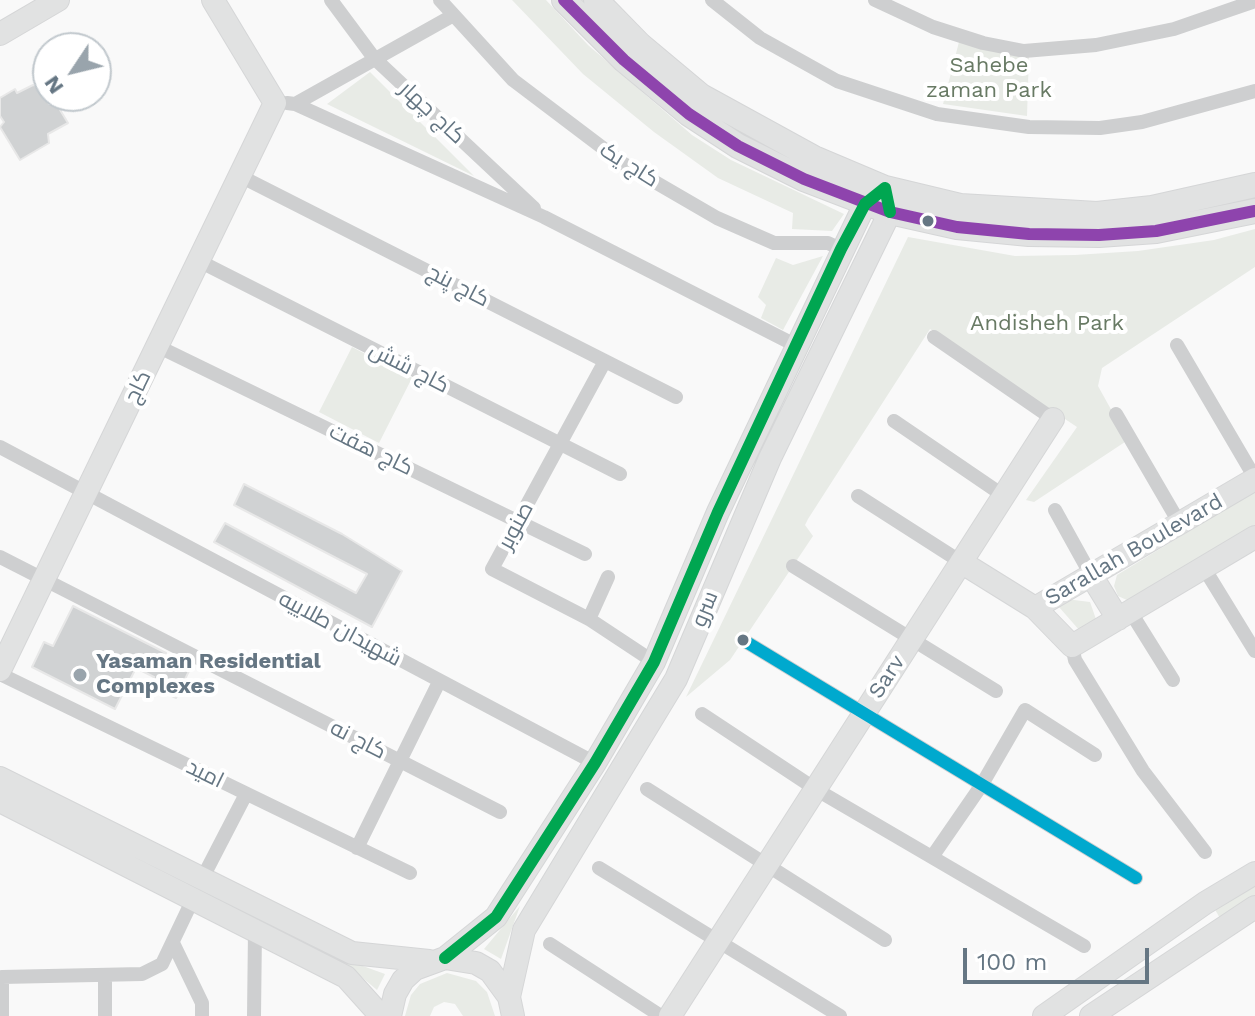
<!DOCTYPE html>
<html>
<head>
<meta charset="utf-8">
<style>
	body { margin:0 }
	#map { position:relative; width:1255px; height:1016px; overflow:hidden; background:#f9f9f9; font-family:"Work Sans",sans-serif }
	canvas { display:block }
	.north { position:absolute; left:32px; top:32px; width:80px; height:80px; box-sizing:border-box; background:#fff; border:2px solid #c1c8cd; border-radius:50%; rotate:235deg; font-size:22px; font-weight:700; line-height:32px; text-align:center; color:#657683 }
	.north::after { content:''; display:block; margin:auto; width:28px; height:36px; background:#99a4ac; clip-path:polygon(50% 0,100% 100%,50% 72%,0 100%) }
	.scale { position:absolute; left:963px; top:948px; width:186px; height:36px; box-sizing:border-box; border:4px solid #657683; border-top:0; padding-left:10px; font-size:24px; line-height:28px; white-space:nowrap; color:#657683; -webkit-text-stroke:6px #fff; paint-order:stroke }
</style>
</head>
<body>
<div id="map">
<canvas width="1255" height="1016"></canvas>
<div class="north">N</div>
<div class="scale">100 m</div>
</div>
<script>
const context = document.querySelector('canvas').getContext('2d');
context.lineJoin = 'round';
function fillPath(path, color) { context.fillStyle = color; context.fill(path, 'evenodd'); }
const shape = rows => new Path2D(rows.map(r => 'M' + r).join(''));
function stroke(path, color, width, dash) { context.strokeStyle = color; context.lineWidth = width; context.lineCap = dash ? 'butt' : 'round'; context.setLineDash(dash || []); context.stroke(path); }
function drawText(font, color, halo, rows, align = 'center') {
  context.font = font + ' "Work Sans",Cairo,sans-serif'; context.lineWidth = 8; context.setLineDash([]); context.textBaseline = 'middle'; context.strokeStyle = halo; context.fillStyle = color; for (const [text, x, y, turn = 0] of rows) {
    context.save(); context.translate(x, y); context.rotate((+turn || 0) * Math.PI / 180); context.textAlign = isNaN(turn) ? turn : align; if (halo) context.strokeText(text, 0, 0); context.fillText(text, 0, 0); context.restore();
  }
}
fillPath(shape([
	[512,0,546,0,588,45,692,135,731,160,844,214,832,231,792,229,793,213,718,178,654,132,583,74],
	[960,38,1029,53,1027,116,943,104],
	[370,72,474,176,327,104],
	[1255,229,1255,267,1102,368,1098,386,1128,440,1034,502,1026,500,1077,427,930,329,808,519,805,525,813,536,730,660,686,697,908,237,1015,256,1075,255,1138,251,1214,240],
	[823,256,783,330,761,318,766,305,758,297,776,258,793,265],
	[352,347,412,378,379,443,319,412],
	[1255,491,1255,527,1129,601,1118,596,1114,586,1117,575],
	[1066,599,1090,602,1097,622,1080,631,1059,607],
	[1255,881,1255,900,1221,920,1213,906],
	[520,906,501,959,484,949],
	[338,957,385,974,377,990],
	[447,973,476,981,487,992,495,1016,463,1016,455,1004,444,1002,434,1007,430,1016,405,1016,411,995,420,984]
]), '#e8ebe6');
const building = shape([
	[33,85,43,87,49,104,54,100,68,123,48,134,49,143,20,160,0,127,4,122,0,116,0,98,15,89,17,93,33,85],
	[244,484,342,534,402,571,372,627,214,542,225,523,356,593,367,574,234,505,244,484],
	[73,606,166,653,163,658,189,671,176,698,150,685,154,677,136,668,115,709,32,667,44,642,53,646,73,606]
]);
fillPath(building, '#d0d2d3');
stroke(building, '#e8e8e8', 2);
const secondary = shape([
	[0,34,58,0],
	[961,562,1035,608,1072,646,1255,537],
	[1091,575,1118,619],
	[1035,608,1255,479],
	[0,670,275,103,213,0],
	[0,778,352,953,429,961],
	[0,801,346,977,381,1016],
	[445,958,496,917,595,763,654,662,718,512,865,204],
	[509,997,524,930,676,679,770,458,890,212],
	[390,1016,395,994,403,980,415,969,445,958,476,963,490,971,509,997,513,1016],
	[670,1016,1053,419],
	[1044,1016,1205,903,1255,873],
	[1091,1016,1255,907]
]);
const primary = shape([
	[564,0,624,60,689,114,738,146,804,179,890,212,957,227,1029,234,1099,235,1156,231,1255,211],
	[596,0,640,45,701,96,814,158,885,188,960,206,1097,214,1152,208,1255,185]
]);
stroke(secondary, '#d5d6d7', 24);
stroke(primary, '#d5d6d7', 26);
stroke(shape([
	[331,0,374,58,534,208],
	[440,0,513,80,624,164,717,218,774,243,828,243,841,249],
	[712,0,760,38,837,81,937,114,1029,127,1100,128,1142,122,1255,91],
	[875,0,933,27,983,43,1024,51,1096,45,1174,29,1255,1],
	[287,103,295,104,452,16],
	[295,104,544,217,797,346],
	[240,176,676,397],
	[199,261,620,474],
	[934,337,1053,419],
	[1177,345,1255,478],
	[157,346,585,554],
	[605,361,492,569,589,619,654,662],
	[1116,414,1180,524],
	[894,421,1004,496],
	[0,447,595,763],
	[858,496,961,562],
	[1055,510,1091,575],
	[0,557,500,812],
	[793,566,996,691],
	[1204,568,1255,651],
	[1130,611,1173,680],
	[589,619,608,577],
	[743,640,1136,878],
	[1072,646,1075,660,1143,771,1205,852],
	[0,674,410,873],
	[702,714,817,790,1084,946],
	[647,789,885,940],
	[357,848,439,682],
	[932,857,981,786,1025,710,1095,755],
	[599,868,840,1016],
	[202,879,246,794],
	[550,944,661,1016],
	[174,945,202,1003,202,1016],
	[2,1016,2,977,142,974,162,964,193,899],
	[105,1016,105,975],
	[254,1016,255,930]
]), '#cecfd0', 14);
stroke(secondary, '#e1e2e2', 22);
stroke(primary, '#e1e2e2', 24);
stroke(shape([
	[564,0,624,60,689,114,738,146,804,179,890,212,957,227,1029,234,1099,235,1156,231,1255,211]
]), '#8e44ad', 12);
stroke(shape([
	[743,640,1136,878]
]), '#00a9ce', 12);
stroke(shape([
	[445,958,496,917,595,763,654,662,718,512,841,249,865,204,885,188,890,212]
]), '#00a651', 12);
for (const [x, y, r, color] of [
	[928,221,7,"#657683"],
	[743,640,7,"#657683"],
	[80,675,8,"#99a4ac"]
]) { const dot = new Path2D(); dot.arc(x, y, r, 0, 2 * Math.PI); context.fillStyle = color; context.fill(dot); stroke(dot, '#fff', 3); }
drawText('22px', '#687a64', '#fff', [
	["Sahebe",989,66],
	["zaman Park",989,91],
	["Andisheh Park",1047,324]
]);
drawText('22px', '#657683', '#fff', [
	["کاج چهار",432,113,43],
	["کاج یک",629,165,32],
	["کاج پنج",458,286,27],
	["کاج شش",409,368,27],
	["کاج",138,387,-64],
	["کاج هفت",371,450,26],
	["صنوبر",516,526,-62],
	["Sarallah Boulevard",1134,550,-30],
	["سرو",705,609,-68],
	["شهیدان طلاییه",340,629,28],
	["Sarv",887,677,-57],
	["کاج نه",358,740,27],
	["امید",205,774,26]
]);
drawText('bold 22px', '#657683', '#fff', [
	["Yasaman Residential",96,662],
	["Complexes",96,687]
], 'left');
</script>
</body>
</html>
